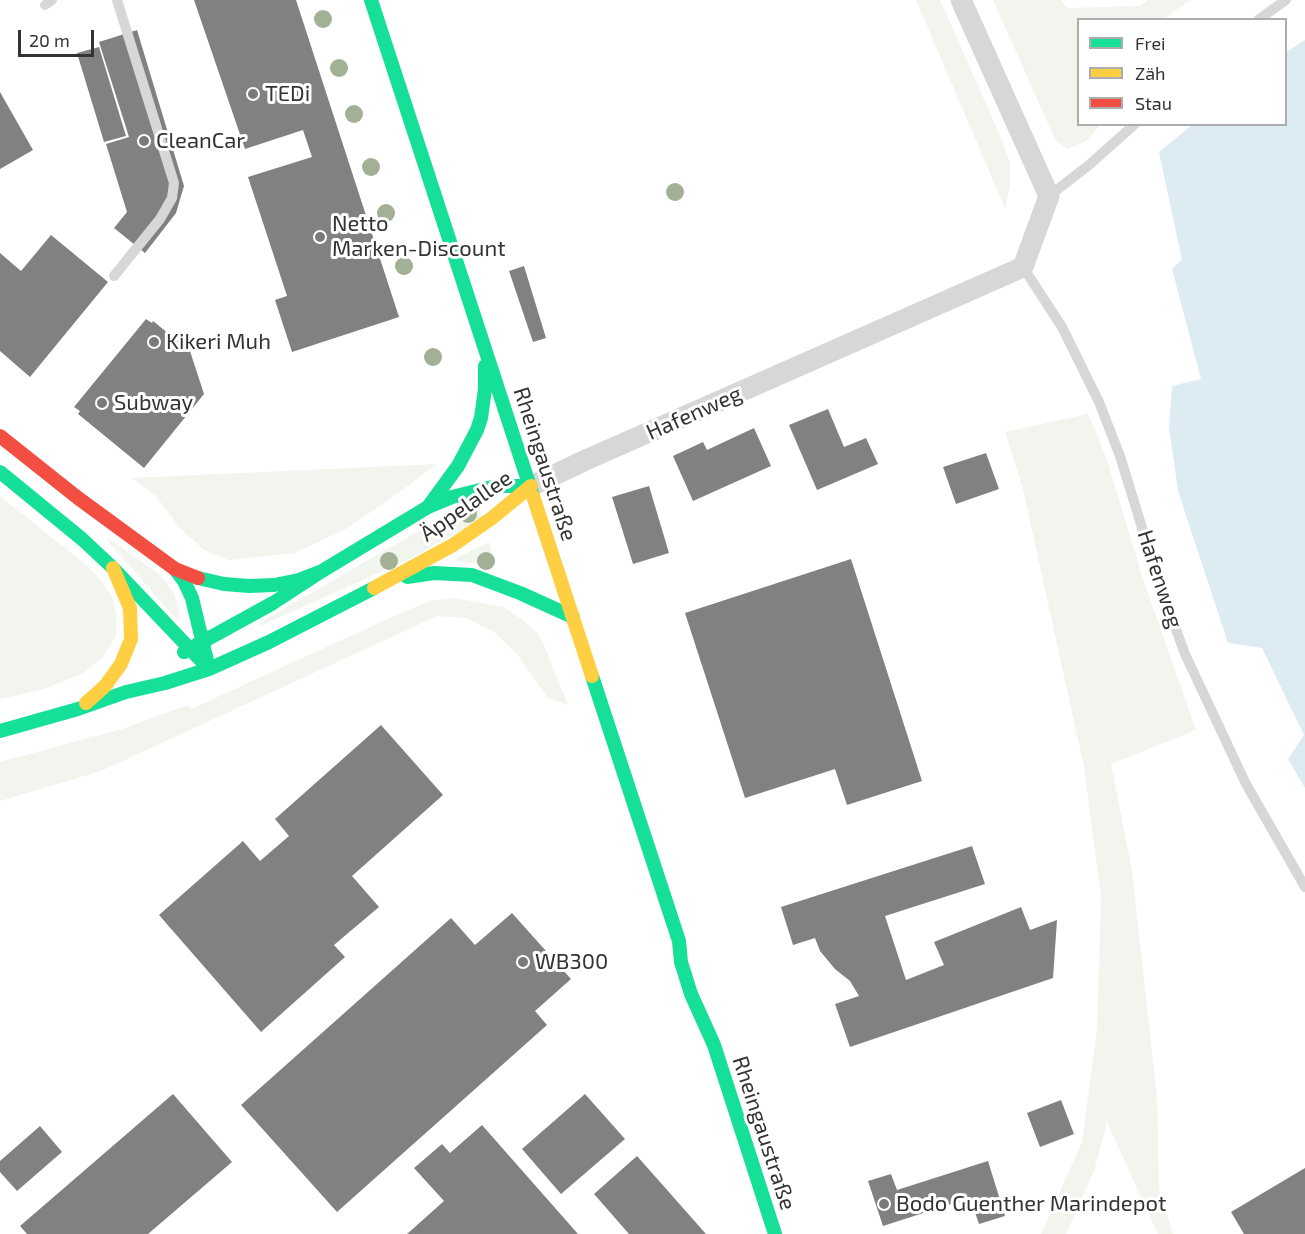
<!DOCTYPE html>
<html>
<head>
<meta charset="utf-8">
<style>
	body { margin:0 }
	#map { position:relative; width:1305px; height:1234px; overflow:hidden; background:#fff; font-family:"Exo 2",sans-serif }
	canvas { display:block }
	.legend { position:absolute; left:1077px; top:18px; width:210px; height:108px; box-sizing:border-box; background:#fff; border:2px solid #adadad; margin:0; padding:8px 10px; list-style:none; font-size:18px; color:#333 }
	.legend li { display:flex; align-items:center; gap:12px; height:30px }
	.legend b { width:30px; border:2px solid #adadad }
	.scale { position:absolute; left:18px; top:30px; width:76px; height:27px; box-sizing:border-box; border:3px solid #333; border-top:0; padding-left:8px; font-size:18px; line-height:21px; white-space:nowrap; color:#333; -webkit-text-stroke:4px #fff; paint-order:stroke }
</style>
</head>
<body>
<div id="map">
<canvas width="1305" height="1234"></canvas>
<ul class="legend">
<li><b style="height:8px;background:#16e098"></b>Frei</li>
<li><b style="height:8px;background:#ffcf43"></b>Zäh</li>
<li><b style="height:8px;background:#f24e42"></b>Stau</li>
</ul>
<div class="scale">20 m</div>
</div>
<script>
const context = document.querySelector('canvas').getContext('2d');
context.lineJoin = 'round';
function fillPath(path, color) { context.fillStyle = color; context.fill(path, 'evenodd'); }
const shape = rows => new Path2D(rows.map(r => 'M' + r).join(''));
function stroke(path, color, width, dash) { context.strokeStyle = color; context.lineWidth = width; context.lineCap = dash ? 'butt' : 'round'; context.setLineDash(dash || []); context.stroke(path); }
function drawText(font, color, halo, rows, align = 'center') {
  context.font = font + ' "Exo 2",sans-serif'; context.lineWidth = 6; context.setLineDash([]); context.textBaseline = 'middle'; context.strokeStyle = halo; context.fillStyle = color; for (const [text, x, y, turn = 0] of rows) {
    context.save(); context.translate(x, y); context.rotate((+turn || 0) * Math.PI / 180); context.textAlign = isNaN(turn) ? turn : align; if (halo) context.strokeText(text, 0, 0); context.fillText(text, 0, 0); context.restore();
  }
}
fillPath(shape([
	[916,0,940,0,1002,140,1010,163,1010,185,1005,208],
	[993,0,1060,0,1068,8,1141,6,1148,0,1190,0,1164,19,1078,20,1078,124,1100,125,1086,141,1067,149,1055,139],
	[1088,414,1106,457,1143,579,1196,730,1111,764,1132,871,1157,1098,1159,1188,1173,1234,1158,1234,1107,1122,1094,1171,1066,1234,1041,1234,1082,1142,1097,1030,1101,897,1084,767,1023,489,1005,432],
	[437,464,393,497,344,530,294,553,229,560,204,550,179,527,156,496,132,478],
	[0,496,90,568,111,594,116,613,116,636,103,657,84,673,41,690,0,699],
	[477,500,482,519,405,561,260,626,259,623,448,514],
	[108,538,159,574,174,593,180,618,177,620,108,541],
	[489,542,495,566,456,561,457,558],
	[453,598,504,607,524,621,538,634,545,648,568,705,548,698,517,654,493,631,466,618,437,616,101,771,0,801,0,762,122,729,188,705,191,709,403,612,430,601]
]), '#f1f5ed');
fillPath(shape([
	[1305,40,1305,788,1288,759,1304,735,1262,648,1228,643,1178,491,1169,427,1172,386,1201,379,1172,269,1182,260,1159,152,1192,125,1286,124,1286,52]
]), '#ddebf3');
fillPath(shape([
	[194,0,296,0,399,317,292,352,275,300,287,296,248,177,312,157,303,130,245,149],
	[137,30,184,186,176,213,145,253,114,228,127,212,106,144,129,137,99,42],
	[99,47,126,136,104,142,77,53],
	[0,92,33,150,0,169],
	[51,235,108,282,30,377,0,351,0,253,21,271],
	[524,266,546,338,533,342,509,271],
	[146,319,152,323,153,321,190,351,204,394,144,468,78,414,80,411,74,407],
	[828,409,844,447,866,438,878,464,817,490,789,425],
	[754,428,771,466,693,501,673,456,703,442,707,450],
	[986,453,999,489,956,504,943,467],
	[649,486,669,553,633,564,612,497],
	[851,559,922,781,847,805,835,769,745,798,685,613],
	[381,725,443,795,352,876,379,907,334,945,345,957,261,1032,159,915,243,841,260,861,289,836,275,819],
	[972,846,985,884,885,916,906,980,944,965,934,942,1021,907,1030,930,1057,920,1053,978,850,1047,835,1004,859,996,850,981,835,969,820,951,815,938,793,945,781,907],
	[512,913,571,979,535,1011,547,1025,337,1212,241,1105,451,918,475,945],
	[173,1094,232,1162,148,1234,27,1234,20,1226],
	[585,1094,625,1139,561,1194,522,1149],
	[1061,1100,1074,1134,1040,1147,1027,1113],
	[482,1125,578,1234,407,1234,444,1201,414,1168,442,1144,450,1153],
	[40,1126,62,1152,17,1191,0,1172,0,1161],
	[637,1156,706,1234,629,1234,594,1194],
	[988,1161,1005,1216,979,1224,970,1198,883,1226,868,1181,891,1174,897,1190],
	[1305,1168,1305,1234,1244,1234,1231,1212]
]), '#818181');
stroke(shape([
	[45,5,52,0],
	[1258,20,1286,0],
	[1049,196,1089,165,1135,124],
	[1023,267,1062,327,1099,402,1120,456,1159,583,1185,654,1246,784,1305,887],
	[114,276,160,219,172,198,174,183,117,0]
]), '#d7d7d7', 10);
stroke(shape([
	[531,486,588,459,1023,267,1049,196,961,0]
]), '#d7d7d7', 21);
stroke(shape([
	[371,0,533,496],
	[0,472,82,539,113,568,209,669,269,642,374,588],
	[428,507,458,466,477,430,481,418,485,389,485,366],
	[407,577,434,573,472,575,520,593,573,617],
	[198,578,224,584,249,586,274,585,299,580,322,571,428,507,452,497,496,486,531,486],
	[184,652,273,603,322,571],
	[592,676,679,941,681,962,691,994,714,1045,775,1234],
	[0,731,78,709,126,692,165,683,209,669,192,598,184,581,175,569]
]), '#16e098', 14);
stroke(shape([
	[533,496,592,676],
	[374,588,453,545,492,518,531,486],
	[86,703,105,686,121,664,131,639,130,608,113,568]
]), '#ffcf43', 14);
stroke(shape([
	[0,436,78,498,175,569,198,578]
]), '#f24e42', 14);
context.fillStyle = '#a2b095';
for (const [x, y] of [
	[323,19],
	[339,68],
	[354,114],
	[371,167],
	[675,192],
	[386,213],
	[404,266],
	[433,357],
	[468,514],
	[389,561],
	[486,561]
]) { context.beginPath(); context.arc(x, y, 9, 0, 2 * Math.PI); context.fill(); }
for (const [x, y, r, color] of [
	[253,94,6,"#7a7a7a"],
	[144,141,6,"#7a7a7a"],
	[320,237,6,"#7a7a7a"],
	[154,342,6,"#7a7a7a"],
	[102,403,6,"#7a7a7a"],
	[523,962,6,"#7a7a7a"],
	[884,1204,6,"#7a7a7a"]
]) { const dot = new Path2D(); dot.arc(x, y, r, 0, 2 * Math.PI); context.fillStyle = color; context.fill(dot); stroke(dot, '#fff', 2); }
drawText('22px', '#333', '#fff', [
	["TEDi",265,94],
	["CleanCar",156,141],
	["Netto",332,224],
	["Marken-Discount",332,249],
	["Kikeri Muh",166,342],
	["Subway",114,403],
	["WB300",535,962],
	["Bodo Guenther Marindepot",896,1204]
], 'left');
drawText('22px', '#333', '#fff', [
	["Hafenweg",694,413,-24],
	["Rheingaustraße",545,464,72],
	["Äppelallee",466,506,-35],
	["Hafenweg",1160,579,72],
	["Rheingaustraße",764,1133,72]
]);
</script>
</body>
</html>
